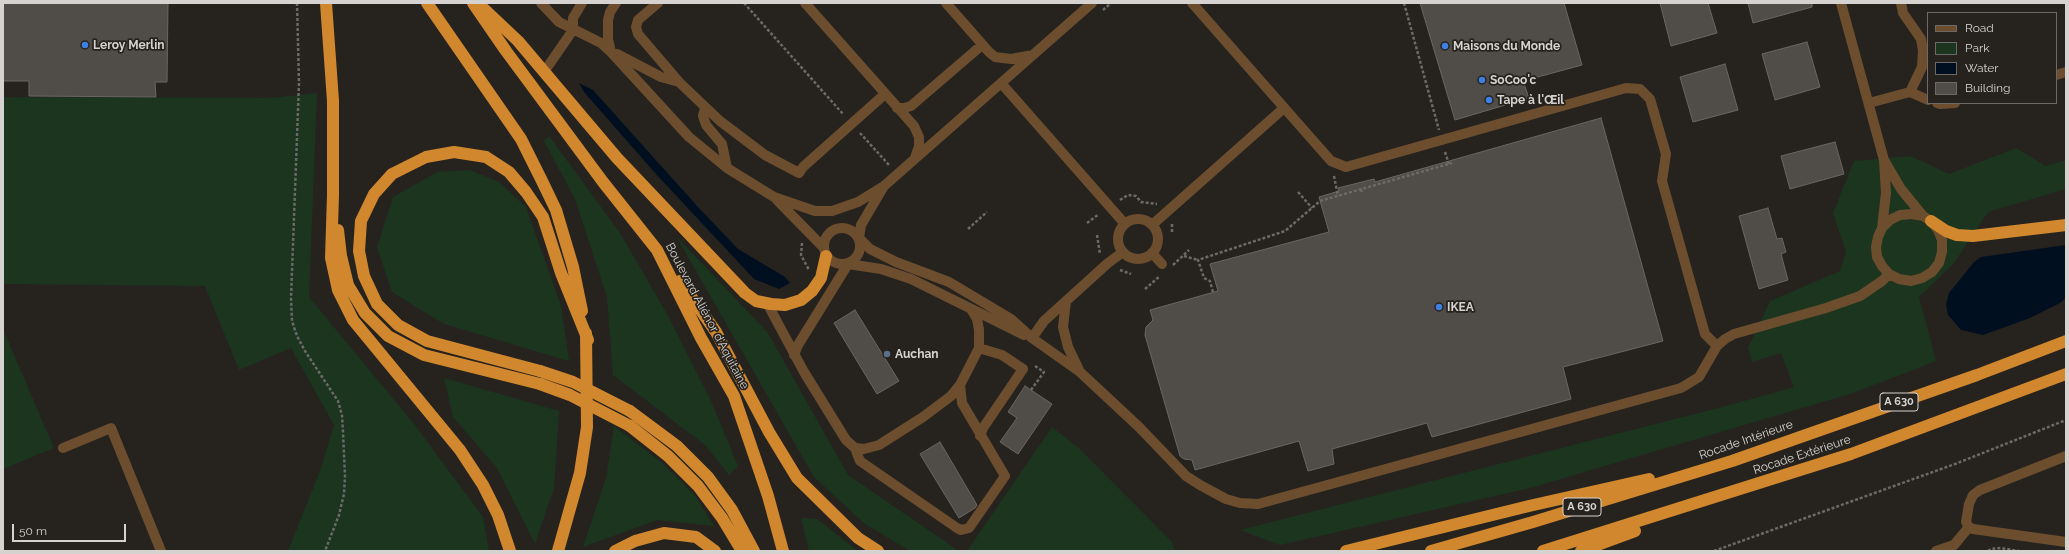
<!DOCTYPE html>
<html>
<head>
<meta charset="utf-8">
<style>
	body { margin:0 }
	#map { position:relative; width:2069px; height:554px; overflow:hidden; background:#26231f; font-family:Raleway,sans-serif }
	canvas { display:block }
	.frame { position:absolute; inset:0; border:4px solid #d5d2d0; pointer-events:none }
	.legend { position:absolute; left:1927px; top:12px; width:130px; height:92px; box-sizing:border-box; background:#26231f; border:1px solid #6c6966; margin:0; padding:5px 7px; list-style:none; font-size:12px; color:#d5d2d0 }
	.legend li { display:flex; align-items:center; gap:8px; height:20px }
	.legend b { width:20px; border:1px solid #6c6966 }
	.scale { position:absolute; left:12px; top:524px; width:114px; height:18px; box-sizing:border-box; border:2px solid #d5d2d0; border-top:0; padding-left:5px; font-size:12px; line-height:14px; white-space:nowrap; color:#d5d2d0; -webkit-text-stroke:3px #26231f; paint-order:stroke }
</style>
</head>
<body>
<div id="map">
<canvas width="2069" height="554"></canvas>
<div class="frame"></div>
<ul class="legend">
<li><b style="height:5px;background:#6c4e2f"></b>Road</li>
<li><b style="height:11px;background:#1b351f"></b>Park</li>
<li><b style="height:11px;background:#000f1f"></b>Water</li>
<li><b style="height:11px;background:#504c48"></b>Building</li>
</ul>
<div class="scale">50 m</div>
</div>
<script>
const context = document.querySelector('canvas').getContext('2d');
context.lineJoin = 'round';
function fillPath(path, color) { context.fillStyle = color; context.fill(path, 'evenodd'); }
const shape = rows => new Path2D(rows.map(r => 'M' + r).join(''));
function stroke(path, color, width, dash) { context.strokeStyle = color; context.lineWidth = width; context.lineCap = dash ? 'butt' : 'round'; context.setLineDash(dash || []); context.stroke(path); }
function drawText(font, color, halo, rows, align = 'center') {
  context.font = font + ' Raleway,sans-serif'; context.lineWidth = 3.5; context.setLineDash([]); context.textBaseline = 'middle'; context.strokeStyle = halo; context.fillStyle = color; for (const [text, x, y, turn = 0] of rows) {
    context.save(); context.translate(x, y); context.rotate((+turn || 0) * Math.PI / 180); context.textAlign = isNaN(turn) ? turn : align; if (halo) context.strokeText(text, 0, 0); context.fillText(text, 0, 0); context.restore();
  }
}
fillPath(shape([
	[317,93,309,297,414,424,483,517,489,551,288,551,320,471,334,425,291,348,239,370,205,286,3,284,3,97,271,98],
	[549,136,620,233,667,314,711,401,738,466,729,475,705,445,613,375,607,297,575,199,544,141],
	[2016,148,2046,166,2066,160,2066,189,1988,212,1954,263,1919,297,1936,361,1853,393,1530,488,1280,545,1240,530,1730,405,1794,387,1781,353,1752,362,1748,348,1770,301,1840,271,1846,252,1833,213,1854,161,1911,156,1949,174],
	[470,170,499,182,526,207,561,306,569,361,444,324,392,292,377,247,393,197,437,172],
	[676,236,768,333,848,475,959,551,910,551,865,524,814,477],
	[3,329,54,448,3,469],
	[444,378,559,411,554,488,535,544,497,468,453,417],
	[614,426,661,462,694,494,714,526,657,520,583,547,606,478],
	[1052,427,1080,449,1172,542,1175,551,967,551],
	[801,518,817,519,858,551,809,551]
]), '#1b351f');
fillPath(shape([
	[579,83,593,90,698,207,738,249,785,277,790,283,779,289,754,279,655,173,584,92],
	[2066,245,2066,298,2060,303,2030,318,1983,335,1961,330,1948,315,1946,304,1949,293,1974,262,1981,257]
]), '#000f1f');
const building = shape([
	[3,3,168,3,167,82,155,82,156,97,29,96,29,81,3,81,3,3],
	[1420,3,1564,3,1582,65,1523,81,1529,98,1455,120,1420,3],
	[1660,3,1708,3,1717,33,1671,46,1660,3],
	[1748,3,1812,3,1812,7,1753,23,1748,3],
	[1807,42,1820,87,1775,100,1762,54,1807,42],
	[1725,64,1738,110,1693,122,1680,77,1725,64],
	[1601,118,1663,341,1563,367,1571,399,1432,437,1427,423,1332,449,1334,464,1308,471,1299,441,1195,470,1192,460,1184,459,1180,456,1145,335,1146,327,1153,320,1150,310,1218,291,1210,264,1329,232,1319,197,1339,191,1338,188,1374,179,1375,182,1601,118],
	[1835,142,1844,174,1790,189,1781,156,1835,142],
	[1768,208,1777,239,1782,238,1786,252,1781,254,1788,280,1759,289,1739,216,1768,208],
	[855,310,899,381,877,394,834,323,855,310],
	[1025,386,1052,404,1018,454,1000,442,1017,418,1008,412,1025,386],
	[940,442,977,505,975,508,959,518,920,454,940,442]
]);
fillPath(building, '#504c48');
stroke(building, '#6a6662', 1);
stroke(shape([
	[297,3,299,83,291,298,292,321,297,336,305,351,338,401,342,415,343,432,345,476,344,494,339,515,325,551],
	[744,3,843,114],
	[1404,3,1439,130],
	[1103,10,1111,3],
	[860,133,889,165],
	[1445,152,1449,164],
	[1334,176,1338,196],
	[1361,189,1362,194],
	[1298,192,1312,208],
	[1120,200,1128,195,1136,196,1141,202,1157,204],
	[1087,223,1099,214],
	[968,229,987,212],
	[1172,232,1172,224],
	[1097,235,1100,254],
	[802,243,801,255,809,270],
	[1184,256,1198,260],
	[1173,265,1189,250],
	[1120,270,1131,274],
	[1145,289,1160,276],
	[1213,292,1210,281,1204,278,1198,260,1285,231,1320,201,1452,163],
	[1031,390,1044,372,1035,366],
	[1714,551,1955,464,2066,420],
	[1988,551,1991,549,2001,548,2019,551]
]), '#6c6966', 2.5, [3, 2]);
stroke(shape([
	[541,3,559,22,601,43,611,52,689,137,727,168,774,197,815,211,832,211,858,202,884,186,1092,3],
	[658,3,638,20,636,27,638,34,679,82,720,121,765,155,799,173,803,167,885,94],
	[805,3,914,126,919,137,919,146,915,158],
	[946,3,989,52,995,57,1011,59,1033,55],
	[1192,3,1331,161,1346,167,1626,88,1640,89,1650,99,1666,154,1662,181,1705,334,1717,346],
	[1841,3,1884,160,1886,193,1882,228],
	[1901,3,1903,13,1921,39,1923,51,1922,67,1910,92],
	[611,52,608,39,608,20,610,12,616,3],
	[617,54,661,77,679,82],
	[544,72,573,30,573,18,582,3],
	[2056,75,2066,72],
	[1001,83,1125,224],
	[1869,103,1910,92,1928,100],
	[1937,103,1940,104,1955,103],
	[705,108,703,116,706,125,722,144,727,168],
	[897,108,904,108,911,106,982,45],
	[1884,160,1901,189,1923,216,1931,221,1938,230,1942,240,1942,252,1939,263,1932,272,1922,278,1911,281,1899,279,1889,274,1882,266,1877,257,1876,247,1878,237,1882,228,1890,220,1900,215,1912,214,1923,216],
	[884,186,861,225,859,238,870,249,896,262,949,282,1011,319,1032,338,1080,372,1139,427,1186,476,1200,485,1226,499,1240,503,1258,504,1681,388,1699,377,1717,346,1725,339,1734,334,1826,308,1860,296,1882,281,1889,274],
	[777,200,823,247],
	'1118 239a20 20 0 1 1 40 0a20 20 0 1 1-40 0Z',
	[1152,225,1284,108],
	'824 246a18 18 0 1 1 36 0a18 18 0 1 1-36 0Z',
	[1152,253,1162,264],
	[1066,301,1063,327,1068,347,1079,370],
	[767,303,804,372,846,440,855,448,864,449,879,445,923,417,951,396,960,385,979,348,979,330,977,319,971,309],
	[1032,338,1044,321,1108,263,1123,252],
	[979,348,1002,355,1023,369,983,428,980,436],
	[794,355,798,345,848,264,881,269,911,279,1024,335],
	[63,448,111,428,161,551],
	[855,448,860,461,957,528,961,530,969,528,1005,476,962,403,960,385],
	[2066,456,1980,490,1973,495,1969,504,1966,522,1969,527,1973,529,2066,542],
	[1936,551,1954,545,1969,527]
]), '#6c4e2f', 10);
stroke(shape([
	[326,3,333,101,333,195,331,258,338,290,353,320,460,450,483,485,498,515,510,551],
	[427,3,521,139,542,181,556,210,573,267,582,311],
	[473,3,506,51,603,182,657,250,701,338,734,396,768,496,783,551],
	[482,7,518,41,617,158,745,293,756,301,771,304,785,305,801,300,812,291,821,278,826,256],
	[1931,221,1946,231,1957,235,1973,236,2066,225],
	[338,230,341,256,348,285,365,313,388,336,424,355,540,384],
	[680,281,716,332,769,432,797,478,858,538,878,551],
	[540,371,427,341,398,325,377,304,364,276,359,251,361,221,374,194,392,174,426,157,454,152,486,157,509,172,526,192,543,217,561,273,588,340],
	[630,411,677,446,708,477,732,510,754,551],
	[630,426,668,456,698,486,722,518,742,551],
	[558,551,580,473,587,427,586,333],
	[615,551,635,541,664,533,696,537,715,551],
	[1346,551,1529,506,1649,479],
	[1431,551,1533,522,1732,461,1977,375,2066,341],
	[1543,551,1851,454,2066,374],
	[1581,551,1635,531]
]), '#d1872d', 12);
stroke(shape([
	[540,371,573,382,630,411],
	[540,384,570,395,630,426]
]), '#d1872d', 12);
for (const [x, y, r, color] of [
	[85,45,4,"#3f7fe0"],
	[1445,46,4,"#3f7fe0"],
	[1482,80,4,"#3f7fe0"],
	[1489,100,4,"#3f7fe0"],
	[1439,307,4,"#3f7fe0"],
	[887,354,4,"#5c6f8a"]
]) { const dot = new Path2D(); dot.arc(x, y, r, 0, 2 * Math.PI); context.fillStyle = color; context.fill(dot); stroke(dot, '#26231f', 1.5); }
for (const [x, y, w] of [
	[1899,402,38],
	[1582,507,38]
]) { const box = new Path2D(); box.roundRect(x - w / 2, y - 9, w, 18, 3); context.fillStyle = '#26231f'; context.fill(box); stroke(box, '#d5d2d0', 1); }
drawText('bold 11px', '#d5d2d0', null, [
	["A 630",1899,402],
	["A 630",1582,507]
]);
drawText('bold 12px', '#d5d2d0', '#26231f', [
	["Leroy Merlin",93,45],
	["Maisons du Monde",1453,46],
	["SoCoo'c",1490,80],
	["Tape à l'Œil",1497,100],
	["IKEA",1447,307],
	["Auchan",895,354]
], 'left');
drawText('12px', '#d5d2d0', '#26231f', [
	["Boulevard Aliénor d'Aquitaine",707,316,62],
	["Rocade Intérieure",1746,440,-19],
	["Rocade Extérieure",1802,455,-18]
]);
</script>
</body>
</html>
